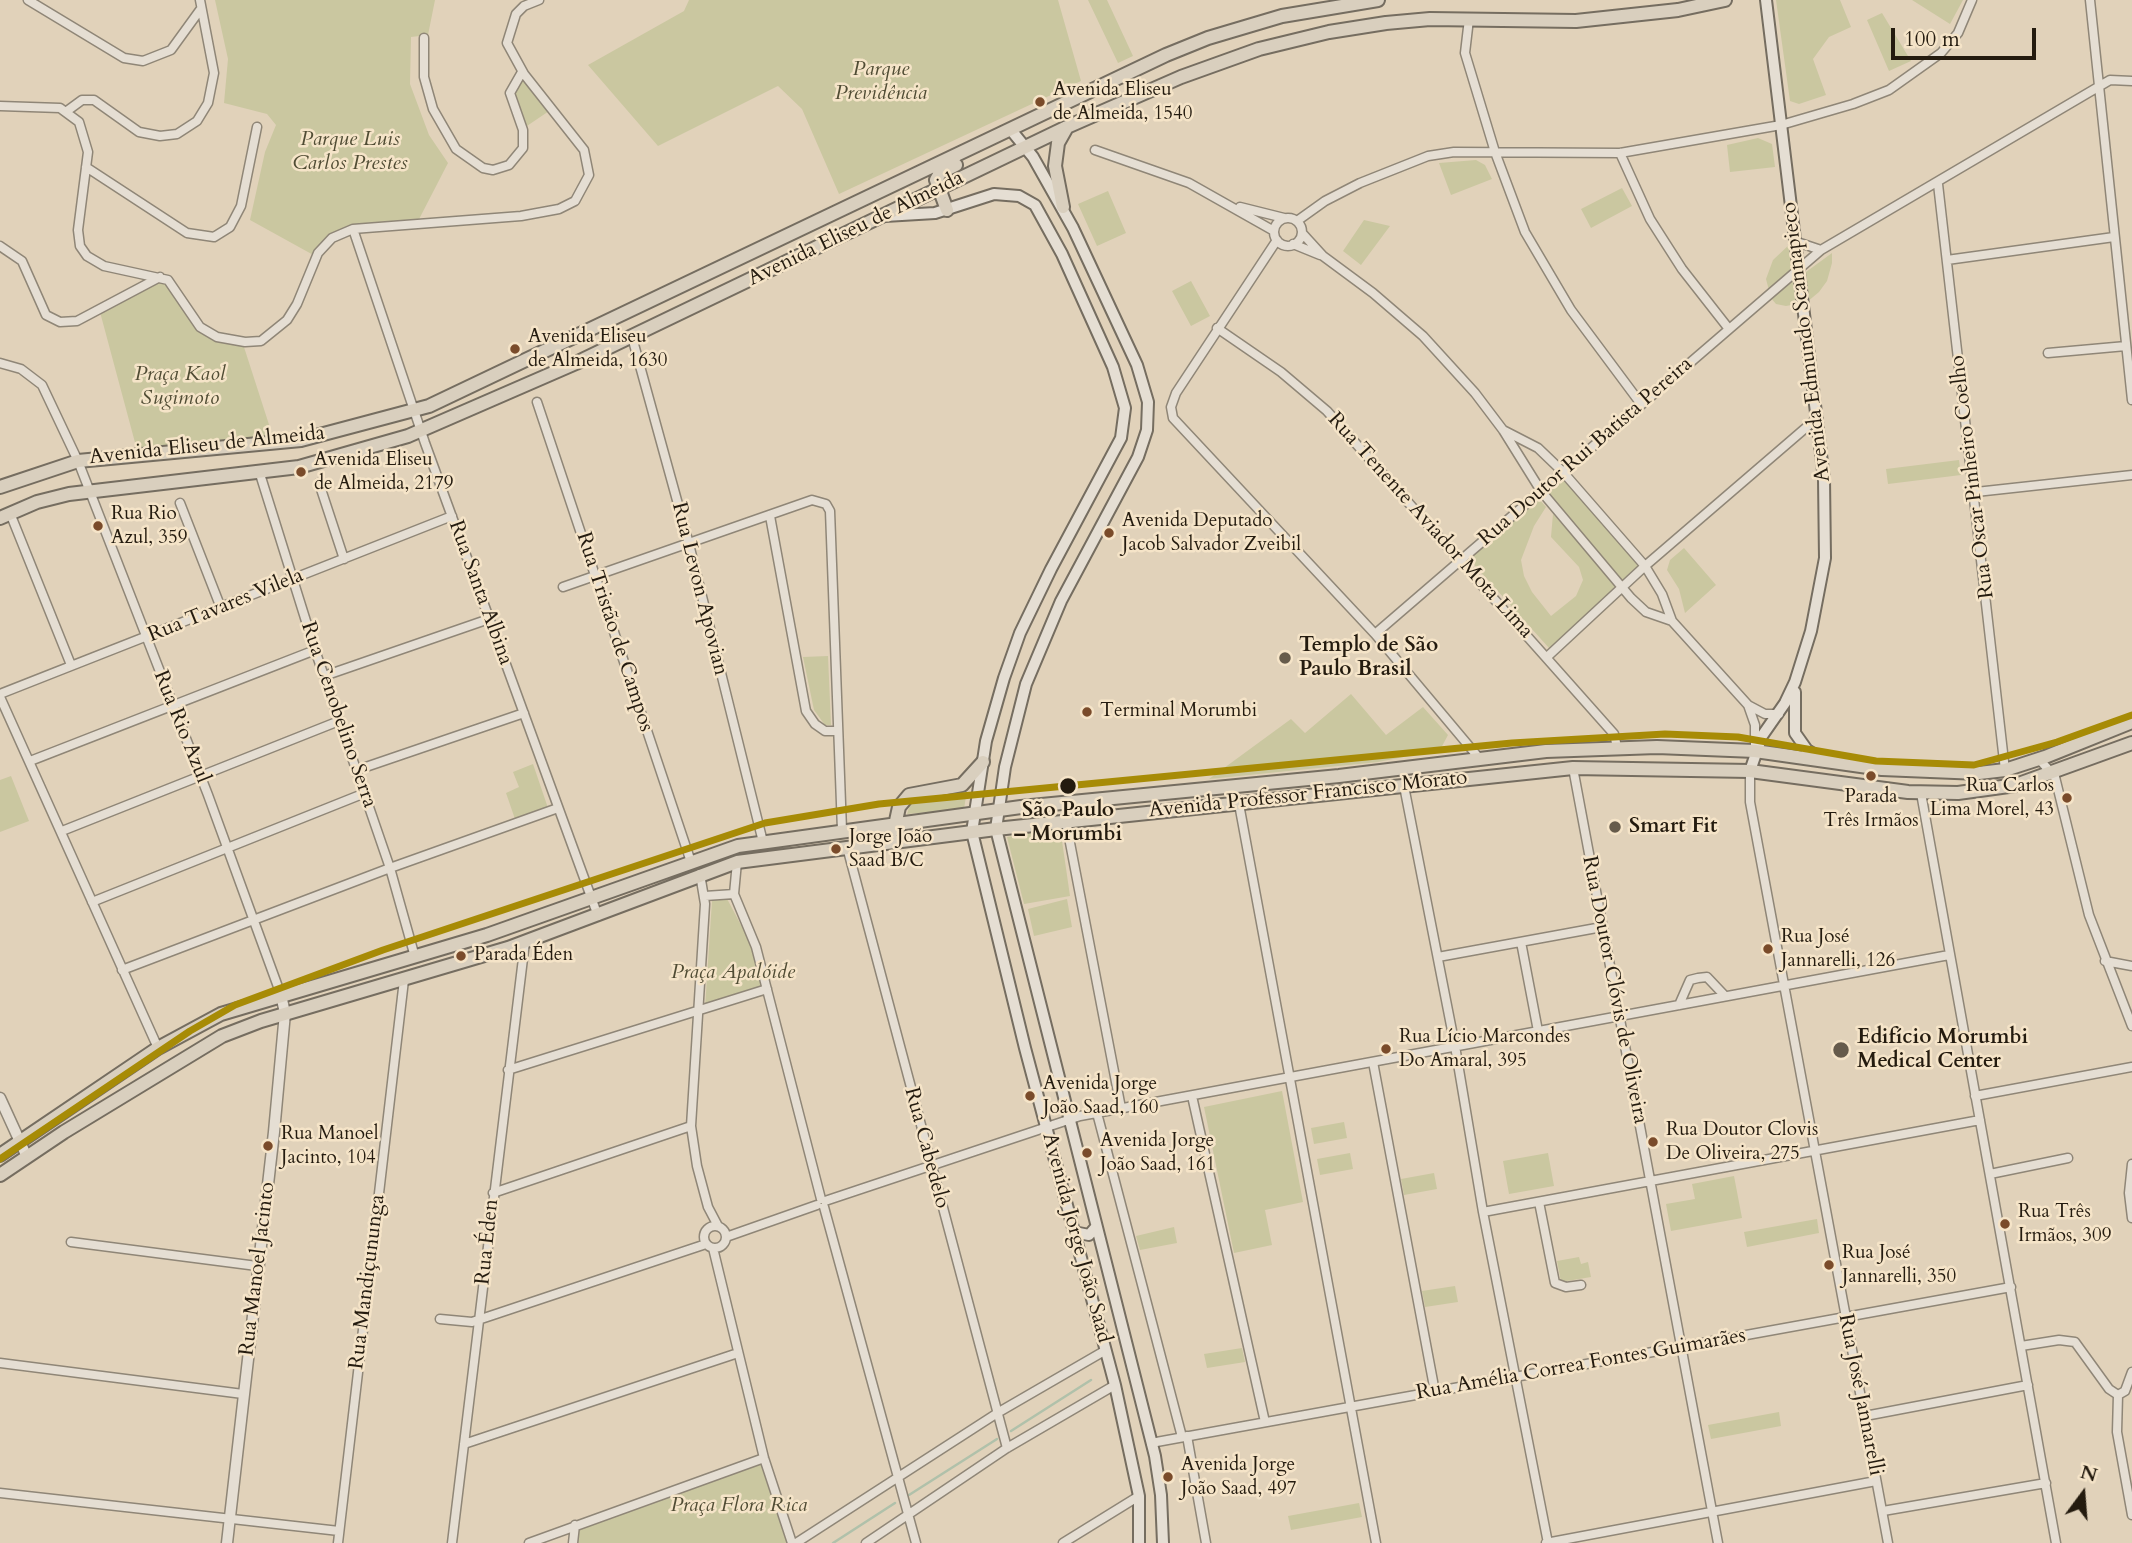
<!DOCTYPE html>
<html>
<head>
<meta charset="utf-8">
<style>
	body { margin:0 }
	#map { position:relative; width:2132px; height:1543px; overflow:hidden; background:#e1d2ba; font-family:Cardo,serif }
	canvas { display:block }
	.north { position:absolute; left:2048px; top:1459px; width:70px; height:70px; -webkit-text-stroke:5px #f5e4c8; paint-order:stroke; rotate:16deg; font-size:19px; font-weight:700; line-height:28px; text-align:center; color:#241b0f }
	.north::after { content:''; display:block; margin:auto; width:24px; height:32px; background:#241b0f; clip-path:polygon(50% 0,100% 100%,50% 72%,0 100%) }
	.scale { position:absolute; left:1891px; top:28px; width:145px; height:32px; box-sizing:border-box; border:4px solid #241b0f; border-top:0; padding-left:9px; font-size:21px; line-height:24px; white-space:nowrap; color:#241b0f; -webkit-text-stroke:5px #f5e4c8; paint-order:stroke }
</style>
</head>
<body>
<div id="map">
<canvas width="2132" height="1543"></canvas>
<div class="north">N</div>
<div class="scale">100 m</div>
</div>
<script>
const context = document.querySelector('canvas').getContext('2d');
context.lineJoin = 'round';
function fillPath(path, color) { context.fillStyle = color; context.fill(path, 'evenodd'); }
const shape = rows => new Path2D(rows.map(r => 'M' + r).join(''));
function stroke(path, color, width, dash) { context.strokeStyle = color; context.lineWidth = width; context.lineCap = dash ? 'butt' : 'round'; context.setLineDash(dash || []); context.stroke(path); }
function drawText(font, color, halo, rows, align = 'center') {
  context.font = font + ' Cardo,serif'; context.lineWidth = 5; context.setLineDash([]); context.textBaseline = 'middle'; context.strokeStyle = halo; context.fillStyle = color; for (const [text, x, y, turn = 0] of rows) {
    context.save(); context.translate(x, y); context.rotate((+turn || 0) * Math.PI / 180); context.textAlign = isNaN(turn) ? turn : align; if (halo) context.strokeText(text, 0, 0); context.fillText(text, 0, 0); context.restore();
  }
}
fillPath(shape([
	[215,0,435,0,428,35,411,37,410,84,429,135,448,163,416,225,377,227,332,238,317,257,250,220,265,152,276,125,267,114,224,103,228,59],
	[689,0,1058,0,1081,81,839,194,802,109,778,86,658,146,588,65,684,11],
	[1088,0,1107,0,1133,56,1118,63],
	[1776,0,1840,0,1851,27,1829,37,1813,59,1826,95,1799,104,1790,101],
	[1912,0,1963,0,1950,24],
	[1882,13,1911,61,1889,71,1867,20],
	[524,74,552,109,524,128,511,93],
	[1758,138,1772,144,1775,167,1730,172,1727,145],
	[1476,160,1485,165,1492,179,1451,195,1439,163],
	[1622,188,1632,206,1591,228,1581,209],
	[1108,191,1126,233,1097,246,1078,204],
	[1364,220,1390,226,1361,265,1343,251],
	[1791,243,1795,280,1832,253,1832,263,1827,281,1819,292,1807,302,1786,306,1776,304,1771,298,1766,279,1773,260],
	[159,280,171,289,202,332,243,344,273,437,137,450,100,312],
	[1191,281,1210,316,1191,326,1172,291],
	[1959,460,1961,475,1888,484,1886,469],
	[1563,472,1645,566,1623,587,1541,491],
	[1538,498,1546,507,1534,526,1521,560,1524,576,1532,592,1551,616,1576,596,1583,580,1579,567,1551,537,1553,514,1618,586,1549,648,1469,559],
	[1684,548,1716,585,1685,613,1679,589,1667,570,1670,560],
	[828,656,831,725,825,725,814,710,803,657],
	[1351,694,1386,735,1423,707,1448,735,1440,750,1378,762,1209,779,1291,719,1305,733],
	[533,764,548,808,515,819,506,793,519,787,513,772],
	[11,776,29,821,0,832,0,780],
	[967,790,964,809,907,814,912,798],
	[1060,827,1070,896,1024,904,1007,837],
	[718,894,725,895,750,942,762,990,705,1008,712,901],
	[1067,899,1072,927,1034,936,1028,909],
	[1282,1091,1303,1202,1265,1210,1272,1245,1234,1253,1204,1107],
	[1344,1122,1347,1138,1314,1144,1311,1128],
	[1350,1153,1353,1169,1320,1175,1317,1159],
	[1548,1153,1554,1186,1509,1194,1503,1161],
	[1434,1173,1437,1189,1404,1195,1401,1179],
	[1734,1176,1742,1218,1671,1231,1666,1204,1695,1199,1692,1184],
	[1817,1219,1819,1233,1747,1247,1744,1232],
	[1174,1227,1177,1243,1140,1250,1136,1236],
	[1579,1257,1581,1264,1588,1262,1591,1277,1561,1282,1557,1261],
	[1455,1286,1458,1302,1425,1307,1422,1291],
	[1242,1348,1245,1362,1207,1368,1204,1354],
	[1779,1412,1781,1426,1711,1439,1708,1425],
	[764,1458,792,1543,577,1543,575,1525],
	[1359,1503,1362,1517,1291,1530,1288,1516]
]), '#cac7a0');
stroke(shape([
	[1011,1431,1091,1380],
	[909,1495,997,1439],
	[833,1543,895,1503]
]), '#b0c1aa', 2.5);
const minor = shape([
	[28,0,124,58,143,61,171,50,200,10],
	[2090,0,2132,400],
	[1469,19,1465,53,1495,152,1525,232,1571,310,1641,404],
	[424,38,424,77,433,109,456,149,483,168,493,170,509,165,523,148,523,130,510,93,522,72],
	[0,106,60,108,79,122,88,152,78,230,80,246,87,256,104,266,168,280,200,327,217,337,245,342,261,341,287,320,297,304,318,253,332,238,353,229,521,216,559,209,575,201,589,175,584,150,524,74,507,43,516,14,524,6,539,0],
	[67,111,82,100,94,100,139,132,160,136,177,134,197,121,208,103,214,73,200,0],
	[1095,150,1189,183,1274,231],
	[1620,153,1650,219,1682,269,1729,329],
	[86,167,187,233,214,237,230,227,241,206,257,127],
	[1938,184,2005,770],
	[1240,207,1284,218],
	'1274 232a14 14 0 1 1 28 0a14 14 0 1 1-28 0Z',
	[1297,221,1325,201,1360,183,1428,156,1454,152,1620,153,1781,125,1853,104,1889,90,1941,53,1958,33,1972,0],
	[353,229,425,443,598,916],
	[1302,233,1323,256,1373,293,1423,336,1475,393,1503,430,1541,491,1631,598,1646,612,1672,621],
	[1277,240,1176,393,1171,407,1173,418,1375,634,1479,758],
	[1794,241,1821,250],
	[1293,244,1320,255],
	[0,246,22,261,46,315,60,322,77,321,160,277],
	[1947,260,2114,237],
	[1217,328,1281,372,1327,411,1614,734,1617,747],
	[632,337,689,544,763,842],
	[2048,353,2126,346],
	[0,363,21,369,42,385,78,461,208,795,281,995],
	[537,402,691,862],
	[1503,430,1538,448,1563,472,1645,566,1662,594,1672,621,1748,705,1765,714,1779,714],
	[260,474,315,650,390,868,415,957],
	[319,483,344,559],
	[1976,492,2132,475],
	[180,503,221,608],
	[10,513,71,665],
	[770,516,806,711,815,724,825,731,837,731],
	[563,587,812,500,826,504,830,511,842,830],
	[1375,634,1821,250,2110,80,2132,81],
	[1547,657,1645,566,1816,419],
	[324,676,489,619],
	[0,694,452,516],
	[0,697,158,1048],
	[1748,705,1755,725,1755,746],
	[2039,759,2055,777,2089,915,2132,1026],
	[30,761,315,650],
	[1573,768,1718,1543],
	[357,770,524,713],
	[1750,771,1750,802,1888,1543],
	[1404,786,1455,1046,1483,1212,1548,1543],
	[1921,793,2056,1543],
	[1239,804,1376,1543],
	[1066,822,1121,1108],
	[62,831,339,721],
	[847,847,1007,1448],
	[737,862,734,894,756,947,821,1199],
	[700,874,705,904,691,1126,697,1166,708,1207,718,1226],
	[705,896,734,894],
	[92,902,365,793],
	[1521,942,1538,1031],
	[1438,957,1602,927],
	[2105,961,2132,966],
	[122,970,390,868,558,808],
	[1679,1005,1690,980,1698,978,1707,977,1725,996],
	[1373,1062,1435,1392],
	[508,1070,767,989],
	[1192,1096,1265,1422],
	[1975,1096,2132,1067],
	[1097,1113,1182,1437],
	[2132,1164,2129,1193,2132,1218],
	[1990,1174,2068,1158],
	[493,1193,691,1126],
	[825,1201,1080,1116,1949,955],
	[1539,1202,1555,1283,1566,1287,1581,1285],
	[824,1207,916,1543],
	[1483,1212,1980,1120],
	'704 1237a11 11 0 1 1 22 0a11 11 0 1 1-22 0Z',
	[726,1237,817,1205],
	[71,1242,257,1266],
	[713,1248,764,1458,792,1543],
	[440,1319,472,1322,706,1244],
	[2021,1346,2059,1340,2075,1342,2109,1389,2118,1395,2125,1391,2132,1372],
	[0,1363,243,1394],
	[2118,1395,2117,1432,2132,1515],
	[1865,1416,2028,1385],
	[1187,1436,1206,1543],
	[1151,1443,2011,1287],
	[464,1444,738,1353],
	[0,1493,339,1531],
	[1883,1511,2046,1483],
	[338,1543,404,980],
	[452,1543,525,942],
	[529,1543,764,1458],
	[573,1543,575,1525],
	[796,1543,999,1412,1106,1350],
	[866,1543,1007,1448,1115,1385],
	[1063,1543,1139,1496],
	[1546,1543,1876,1481]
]);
const tertiary = shape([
	[0,1098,27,1157],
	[227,1543,274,1132,285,1013,281,995]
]);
const secondary = shape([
	[1011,130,1033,157,1073,228,1137,365,1148,402,1147,430,1138,457,1061,601,1026,684,1005,767,996,829,1155,1456,1161,1495,1163,1543],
	[885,216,935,213,994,194,1019,196,1035,205,1062,254,1113,367,1125,408,1121,438,1051,569,1020,633,1004,678,986,741,972,832,1025,1048,1115,1385,1139,1496,1139,1543],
	[1795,692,1795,733,1807,750,1821,759],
	[1750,771,1762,736,1785,703,1795,682,1811,631,1825,558,1824,479,1766,0],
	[1074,1232,1089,1235,1096,1227]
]);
const primary = shape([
	[1063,207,1055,166,1058,143,1067,127],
	[947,210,936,180,940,173,956,165],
	[0,487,78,461,301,440,429,406,1166,55,1208,38,1282,16,1378,0],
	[0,518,37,502,69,494,299,467,408,436,576,363,1067,127,1181,77,1259,49,1329,32,1386,23,1430,19,1576,21,1678,10,1725,0]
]);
const trunk = shape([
	[894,830,899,807,909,795,962,785,983,762],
	[0,1155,158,1048,221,1014,487,935,738,846,1021,807,1339,776,1546,751,1657,747,1755,751,1882,769,1979,773,2005,770,2045,757,2132,722],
	[0,1175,64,1132,222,1036,261,1021,508,948,737,862,996,829,1573,768,1750,771,1908,792,1958,793,2016,785,2132,743]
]);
stroke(minor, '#8f8677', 11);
stroke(tertiary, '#8f8677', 13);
stroke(secondary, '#756d60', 14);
stroke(primary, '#756d60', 16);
stroke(trunk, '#756d60', 16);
stroke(minor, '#e5ded3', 8);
stroke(tertiary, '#e5ded3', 10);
stroke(secondary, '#e5ded3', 10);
stroke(primary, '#d9cfbe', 12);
stroke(trunk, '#d9cfbe', 12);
stroke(shape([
	[0,1159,190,1031,235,1005,383,950,765,823,879,804,1512,743,1665,734,1738,737,1876,761,1974,765,2057,742,2132,715]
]), '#a78b06', 7);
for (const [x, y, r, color] of [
	[1040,102,6,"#7a4b2a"],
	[515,349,6,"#7a4b2a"],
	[301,472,6,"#7a4b2a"],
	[98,526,6,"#7a4b2a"],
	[1109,533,6,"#7a4b2a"],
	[1285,658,7,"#665b4b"],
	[1087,712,6,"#7a4b2a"],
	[1871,776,6,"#7a4b2a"],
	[1068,786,9,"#241b0f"],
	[2067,798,6,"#7a4b2a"],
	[1615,827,7,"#665b4b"],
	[836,849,6,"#7a4b2a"],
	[1768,949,6,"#7a4b2a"],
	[461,956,6,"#7a4b2a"],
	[1386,1049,6,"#7a4b2a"],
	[1841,1050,9,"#665b4b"],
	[1030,1096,6,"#7a4b2a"],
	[1653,1142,6,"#7a4b2a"],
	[268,1146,6,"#7a4b2a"],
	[1087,1153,6,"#7a4b2a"],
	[2005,1224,6,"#7a4b2a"],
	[1829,1265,6,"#7a4b2a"],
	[1168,1477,6,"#7a4b2a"]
]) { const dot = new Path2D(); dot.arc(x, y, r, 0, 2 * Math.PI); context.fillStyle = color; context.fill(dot); stroke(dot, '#f5e4c8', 2.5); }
drawText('19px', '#241b0f', '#f5e4c8', [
	["Avenida Eliseu",1053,91],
	["de Almeida, 1540",1053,115],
	["Avenida Eliseu",528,338],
	["de Almeida, 1630",528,362],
	["Avenida Eliseu",314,461],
	["de Almeida, 2179",314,485],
	["Rua Rio",111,515],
	["Azul, 359",111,539],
	["Avenida Deputado",1122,522],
	["Jacob Salvador Zveibil",1122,546],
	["Terminal Morumbi",1100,712],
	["Rua Carlos",2054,787,"right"],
	["Lima Morel, 43",2054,811,"right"],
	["Parada",1871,798,"center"],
	["Três Irmãos",1871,822,"center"],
	["Jorge João",849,838],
	["Saad B/C",849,862],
	["Rua José",1781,938],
	["Jannarelli, 126",1781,962],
	["Parada Éden",474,956],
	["Rua Lício Marcondes",1399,1038],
	["Do Amaral, 395",1399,1062],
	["Avenida Jorge",1043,1085],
	["João Saad, 160",1043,1109],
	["Rua Doutor Clovis",1666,1131],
	["De Oliveira, 275",1666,1155],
	["Rua Manoel",281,1135],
	["Jacinto, 104",281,1159],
	["Avenida Jorge",1100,1142],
	["João Saad, 161",1100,1166],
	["Rua Três",2018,1213],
	["Irmãos, 309",2018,1237],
	["Rua José",1842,1254],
	["Jannarelli, 350",1842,1278],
	["Avenida Jorge",1181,1466],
	["João Saad, 497",1181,1490]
], 'left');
drawText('italic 21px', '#504c34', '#f5e4c8', [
	["Parque",881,70],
	["Previdência",881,94],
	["Parque Luis",350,140],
	["Carlos Prestes",350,164],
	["Praça Kaol",180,375],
	["Sugimoto",180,399],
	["Praça Apalóide",733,973],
	["Praça Flora Rica",739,1506]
]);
drawText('21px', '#241b0f', '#f5e4c8', [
	["Avenida Eliseu de Almeida",856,229,-26],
	["Avenida Edmundo Scannapieco",1807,342,-97],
	["Avenida Eliseu de Almeida",207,446,-6],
	["Rua Doutor Rui Batista Pereira",1586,452,-41],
	["Rua Oscar Pinheiro Coelho",1973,477,-97],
	["Rua Tenente Aviador Mota Lima",1430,526,48],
	["Rua Levon Apovian",699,589,76],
	["Rua Santa Albina",480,593,70],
	["Rua Tavares Vilela",226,606,-22],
	["Rua Tristão de Campos",614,632,72],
	["Rua Cenobelino Serra",338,715,71],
	["Rua Rio Azul",181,727,68],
	["Avenida Professor Francisco Morato",1308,795,-6],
	["Rua Doutor Clóvis de Oliveira",1614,990,79],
	["Rua Cabedelo",926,1148,75],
	["Avenida Jorge João Saad",1076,1238,75],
	["Rua Éden",488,1242,-84],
	["Rua Manoel Jacinto",258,1269,-83],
	["Rua Mandiçununga",368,1282,-83],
	["Rua Amélia Correa Fontes Guimarães",1581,1365,-10],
	["Rua José Jannarelli",1860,1395,79]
]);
drawText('bold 21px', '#241b0f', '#f5e4c8', [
	["Templo de São",1299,646],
	["Paulo Brasil",1299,670],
	["Smart Fit",1629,827],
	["Edifício Morumbi",1857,1038],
	["Medical Center",1857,1062]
], 'left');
drawText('bold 21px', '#241b0f', '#f5e4c8', [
	["São Paulo",1068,811],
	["– Morumbi",1068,835]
]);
</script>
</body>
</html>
